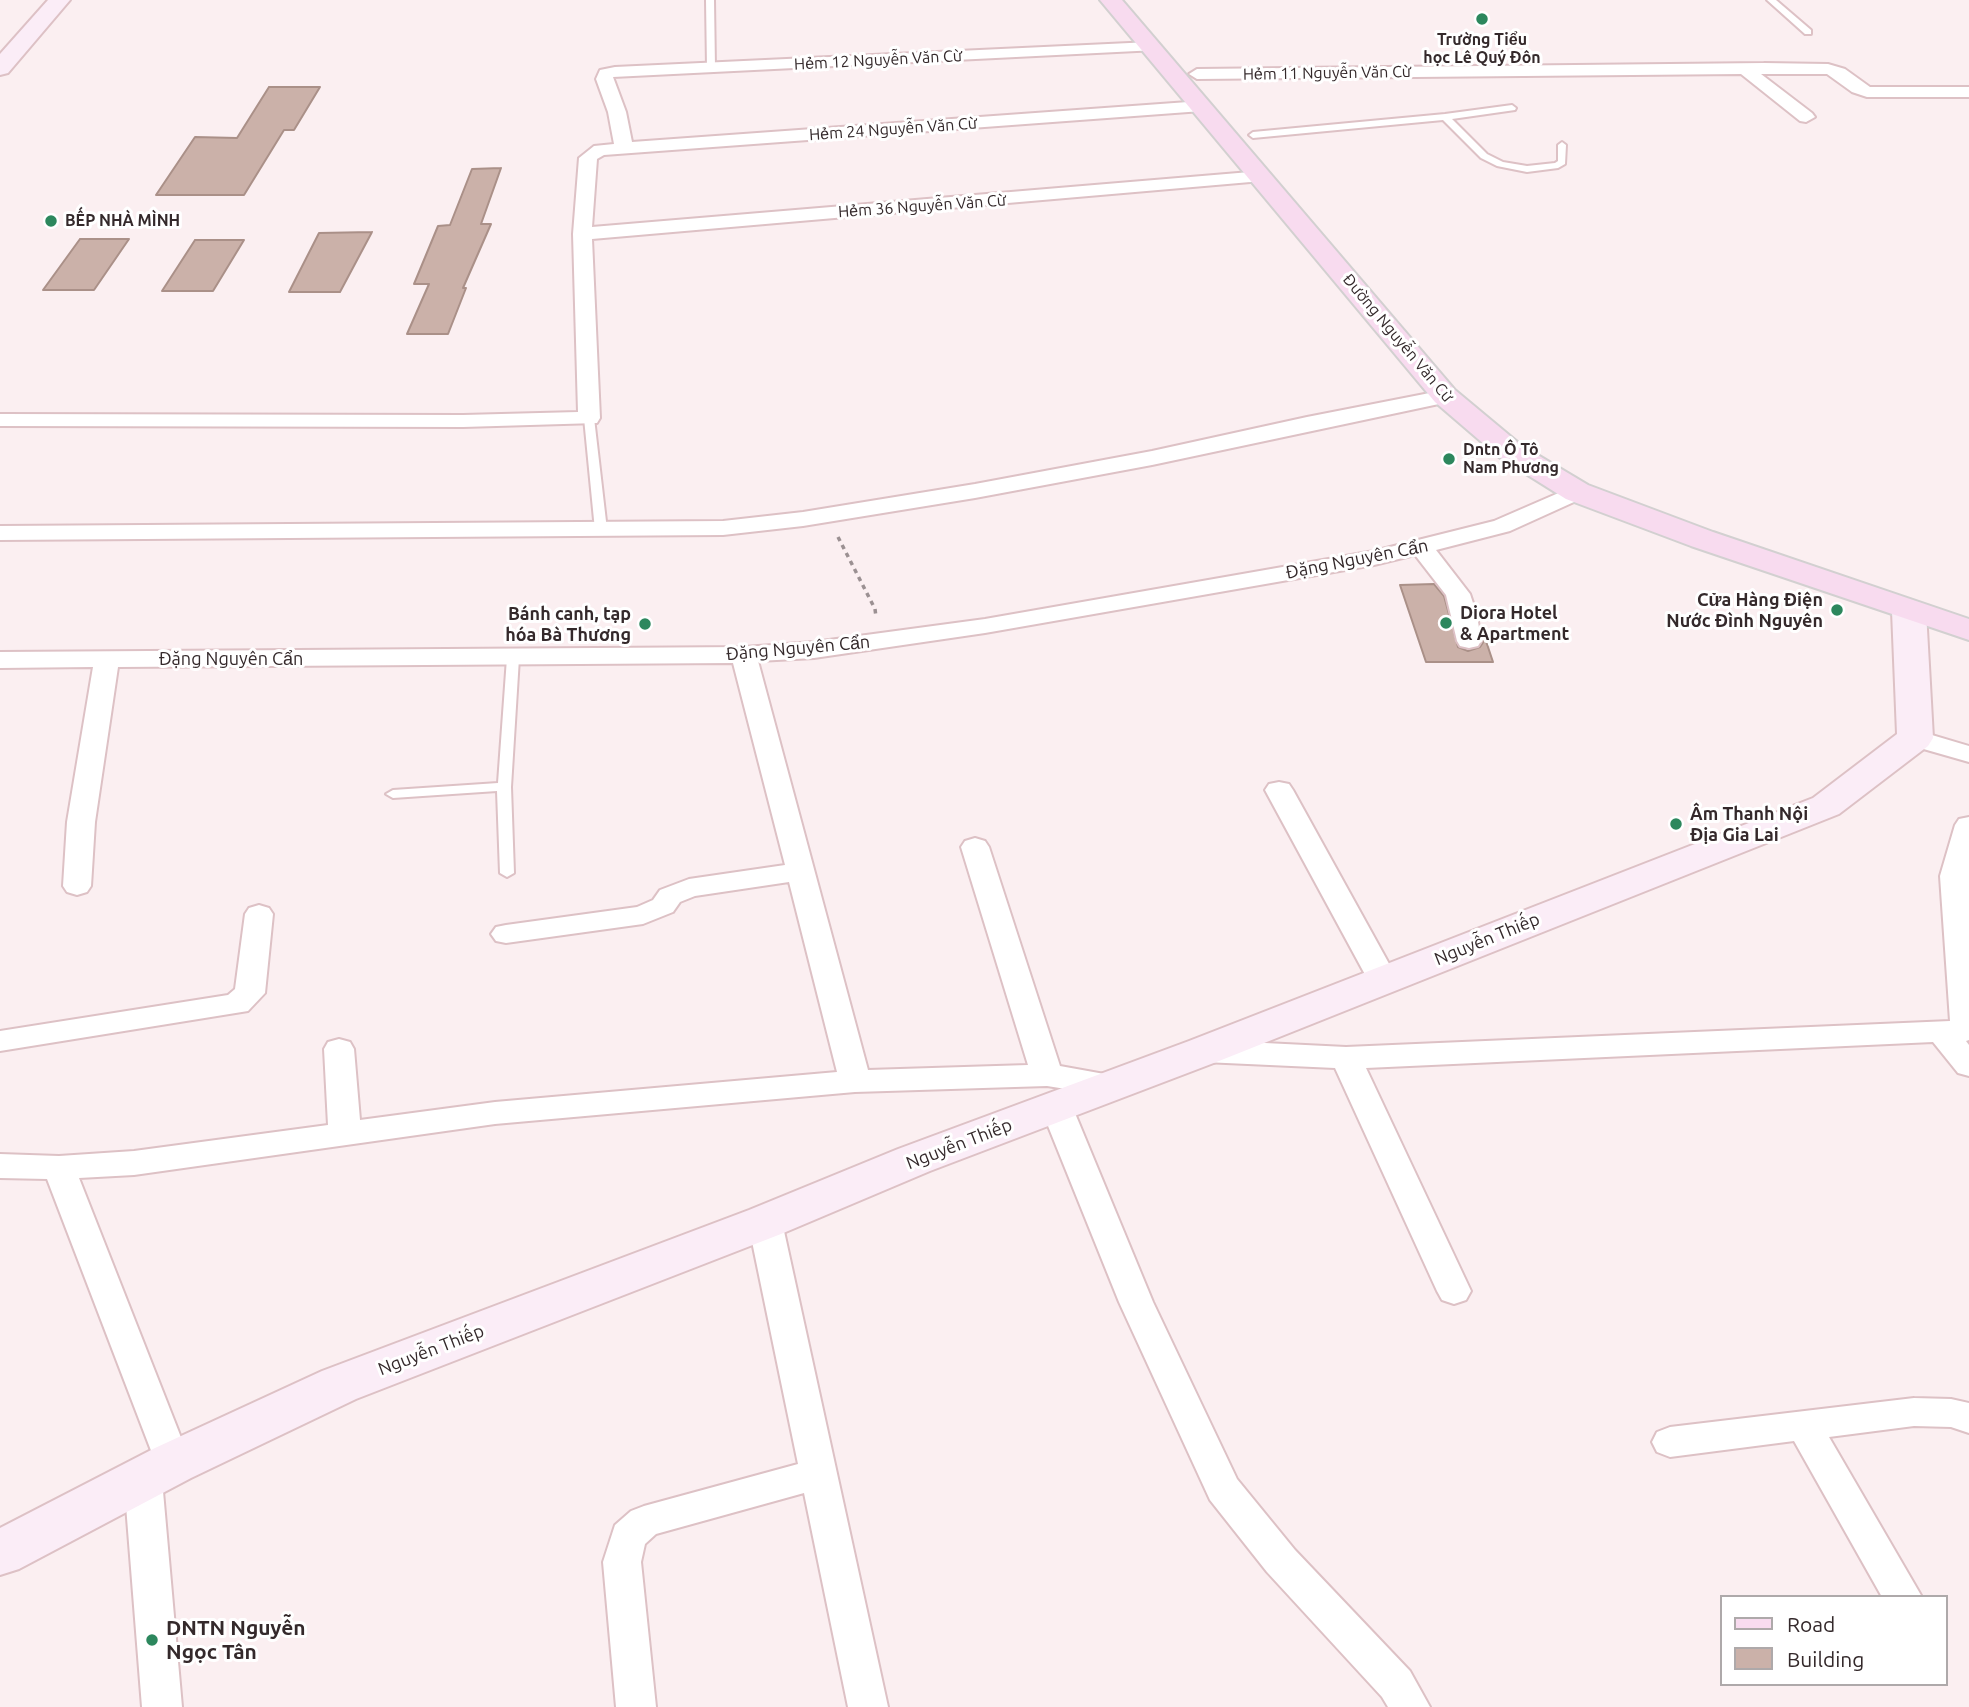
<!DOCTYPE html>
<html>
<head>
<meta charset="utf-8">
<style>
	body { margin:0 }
	#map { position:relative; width:1969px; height:1707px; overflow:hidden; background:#fbeff1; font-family:Ubuntu,sans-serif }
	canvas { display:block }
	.legend { position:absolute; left:1720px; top:1595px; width:228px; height:91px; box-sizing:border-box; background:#fff; border:2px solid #aea9aa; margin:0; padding:9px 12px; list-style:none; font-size:21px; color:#34292b }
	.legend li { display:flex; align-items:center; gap:14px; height:35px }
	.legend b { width:35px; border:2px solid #aea9aa }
</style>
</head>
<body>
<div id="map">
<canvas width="1969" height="1707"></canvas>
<ul class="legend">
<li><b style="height:9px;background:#f8dbef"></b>Road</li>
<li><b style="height:19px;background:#cbb1a9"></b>Building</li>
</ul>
</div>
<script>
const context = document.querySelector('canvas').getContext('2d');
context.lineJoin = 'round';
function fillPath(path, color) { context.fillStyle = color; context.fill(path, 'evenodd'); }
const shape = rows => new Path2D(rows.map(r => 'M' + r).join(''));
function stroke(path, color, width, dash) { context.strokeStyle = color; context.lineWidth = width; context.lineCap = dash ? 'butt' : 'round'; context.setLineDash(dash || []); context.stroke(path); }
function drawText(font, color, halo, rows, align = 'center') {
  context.font = font + ' Ubuntu,sans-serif'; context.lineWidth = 6; context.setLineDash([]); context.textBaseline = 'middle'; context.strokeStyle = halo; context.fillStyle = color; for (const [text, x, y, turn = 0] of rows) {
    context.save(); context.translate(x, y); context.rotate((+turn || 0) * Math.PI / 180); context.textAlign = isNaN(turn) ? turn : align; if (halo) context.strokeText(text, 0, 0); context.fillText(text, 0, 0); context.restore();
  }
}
const building = shape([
	[269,87,320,87,294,130,284,130,244,195,156,195,195,137,237,138,269,87],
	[501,168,481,224,491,224,463,288,466,288,448,334,407,334,429,284,414,284,438,226,450,225,472,169,501,168],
	[372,232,340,292,289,292,319,233,372,232],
	[80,239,129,239,94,290,43,290,80,239],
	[195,240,244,240,213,291,162,291,195,240],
	[1434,584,1444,596,1458,647,1468,651,1480,647,1484,641,1482,629,1493,662,1426,662,1400,585,1434,584]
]);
fillPath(building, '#cbb1a9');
stroke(building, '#aa9088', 2);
const lane = shape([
	[706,0,714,0,715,68,711,70,707,68,706,0],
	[1767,0,1776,0,1811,30,1811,34,1805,34,1767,0],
	[1512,105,1516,108,1515,110,1452,119,1487,154,1503,162,1527,166,1555,163,1558,161,1558,145,1562,142,1566,145,1565,164,1558,168,1527,172,1497,166,1481,158,1443,120,1253,138,1249,135,1253,132,1445,114,1512,105],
	[589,415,594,418,607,530,601,533,595,530,584,418,589,415],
	[513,654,519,658,511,787,514,873,507,877,500,873,497,791,393,798,386,794,393,790,498,783,507,658,513,654]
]);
const street = shape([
	[1151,42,1159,47,1157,50,613,77,626,112,632,142,1202,101,1210,106,1202,111,604,155,597,159,592,227,1262,171,1271,176,1262,181,592,239,600,418,597,423,463,427,0,426,0,414,463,415,578,412,573,234,579,158,594,146,614,144,608,112,596,79,600,70,615,67,1151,42],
	[1764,63,1828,64,1845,69,1870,87,1969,87,1969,97,1867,97,1852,92,1827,74,1761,74,1812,113,1815,117,1806,122,1800,121,1741,74,1197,79,1189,74,1197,69,1764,63],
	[1445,390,1453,391,1456,396,1453,401,1152,465,975,498,803,526,723,535,0,540,0,526,723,521,803,512,975,484,1152,451,1307,417,1445,390],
	[1577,485,1585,487,1588,492,1585,497,1510,531,1436,550,1470,594,1477,615,1481,641,1478,646,1469,648,1460,646,1457,641,1446,595,1415,555,1374,565,985,633,814,658,758,661,868,1070,1028,1065,961,847,965,841,975,838,985,841,989,847,1060,1066,1121,1077,1126,1085,1121,1093,1110,1096,1047,1086,855,1092,495,1124,134,1175,79,1178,191,1463,186,1474,173,1478,160,1474,47,1179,0,1178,0,1154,59,1156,134,1151,328,1125,324,1049,328,1042,339,1039,350,1042,354,1049,360,1120,495,1102,837,1072,789,882,695,896,680,902,673,912,643,924,506,943,496,941,491,934,496,927,506,925,637,907,653,900,660,890,689,879,785,865,733,663,118,667,95,822,91,886,87,892,77,895,67,892,63,886,67,822,93,667,0,668,0,652,744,647,814,642,985,619,1374,551,1494,521,1577,485],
	[1915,730,1969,746,1969,762,1906,744,1902,738,1906,732,1915,730],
	[1279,782,1289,784,1293,790,1398,980,1394,987,1383,990,1372,987,1368,980,1265,790,1269,784,1279,782],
	[1969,817,1969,1040,1966,1041,1969,1045,1969,1076,1958,1073,1933,1042,1366,1068,1471,1291,1466,1300,1454,1304,1442,1300,1437,1291,1335,1068,1204,1062,1193,1058,1189,1051,1193,1044,1204,1040,1346,1047,1950,1021,1940,876,1955,825,1959,819,1969,817],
	[259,905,269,908,273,914,265,993,248,1011,0,1051,0,1031,228,995,235,989,245,914,249,908,259,905],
	[1056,1095,1067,1098,1072,1106,1153,1302,1237,1479,1295,1550,1410,1671,1430,1707,1388,1707,1382,1697,1267,1572,1210,1500,1119,1302,1040,1106,1045,1098,1056,1095],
	[765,1210,777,1213,782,1222,888,1707,848,1707,804,1493,656,1534,645,1544,641,1562,656,1707,616,1707,603,1562,615,1525,631,1511,644,1506,798,1464,748,1222,753,1213,765,1210],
	[1914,1398,1951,1399,1969,1403,1969,1433,1951,1427,1914,1426,1829,1437,1922,1597,1882,1597,1794,1441,1670,1457,1657,1452,1652,1442,1657,1432,1670,1427,1914,1398],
	[143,1465,156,1469,162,1480,182,1707,142,1707,124,1480,130,1469,143,1465]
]);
const secondary = shape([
	[48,0,70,0,8,73,0,75,0,54,48,0],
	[1909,601,1921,604,1926,611,1933,738,1928,746,1839,814,1219,1061,930,1171,781,1234,356,1399,191,1478,19,1569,0,1575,0,1528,155,1448,322,1371,749,1210,898,1149,1189,1041,1813,798,1897,734,1892,611,1897,604,1909,601]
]);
const primary = shape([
	[1100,0,1122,0,1455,390,1521,445,1588,485,1713,532,1969,619,1969,640,1691,546,1566,499,1499,457,1435,402,1100,0]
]);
stroke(lane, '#ddc1c5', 4);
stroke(street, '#ddc1c5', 4);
stroke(secondary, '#ddc1c5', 4);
stroke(primary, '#d2d0d0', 4);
stroke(shape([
	[838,537,875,609,876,617]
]), '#9b9092', 3.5, [4.5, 4.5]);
fillPath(lane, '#fff');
fillPath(street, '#fff');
fillPath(secondary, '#fbedf7');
fillPath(primary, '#f8dbef');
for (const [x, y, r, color] of [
	[1482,19,7,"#2c875d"],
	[51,221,7,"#2c875d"],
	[1449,459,7,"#2c875d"],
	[1837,610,7,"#2c875d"],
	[1446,623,7,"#2c875d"],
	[645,624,7,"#2c875d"],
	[1676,824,7,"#2c875d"],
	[152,1640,7,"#2c875d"]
]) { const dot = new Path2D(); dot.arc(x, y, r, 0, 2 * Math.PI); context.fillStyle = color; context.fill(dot); stroke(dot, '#fff', 2.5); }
drawText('bold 16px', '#34292b', '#fff', [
	["Trường Tiểu",1482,40,"center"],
	["học Lê Quý Đôn",1482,58,"center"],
	["BẾP NHÀ MÌNH",65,221],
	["Dntn Ô Tô",1463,450],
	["Nam Phương",1463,468]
], 'left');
drawText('16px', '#34292b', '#fff', [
	["Hẻm 12 Nguyễn Văn Cừ",878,60,-3],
	["Hẻm 11 Nguyễn Văn Cừ",1327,73,-1],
	["Hẻm 24 Nguyễn Văn Cừ",893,129,-4],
	["Hẻm 36 Nguyễn Văn Cừ",922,206,-4],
	["Đường Nguyễn Văn Cừ",1398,338,50]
]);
drawText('18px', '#34292b', '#fff', [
	["Đặng Nguyên Cẩn",1357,559,-11],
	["Đặng Nguyên Cẩn",798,648,-5],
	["Đặng Nguyên Cẩn",231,659],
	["Nguyễn Thiếp",1487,939,-22],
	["Nguyễn Thiếp",959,1144,-21],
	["Nguyễn Thiếp",431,1350,-21]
]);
drawText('bold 18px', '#34292b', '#fff', [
	["Cửa Hàng Điện",1823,600],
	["Nước Đình Nguyên",1823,621],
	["Diora Hotel",1460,613,"left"],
	["& Apartment",1460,634,"left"],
	["Bánh canh, tạp",631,614],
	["hóa Bà Thương",631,635],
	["Âm Thanh Nội",1690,814,"left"],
	["Địa Gia Lai",1690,835,"left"]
], 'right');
drawText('bold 21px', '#34292b', '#fff', [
	["DNTN Nguyễn",166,1628],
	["Ngọc Tân",166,1652]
], 'left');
</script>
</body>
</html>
